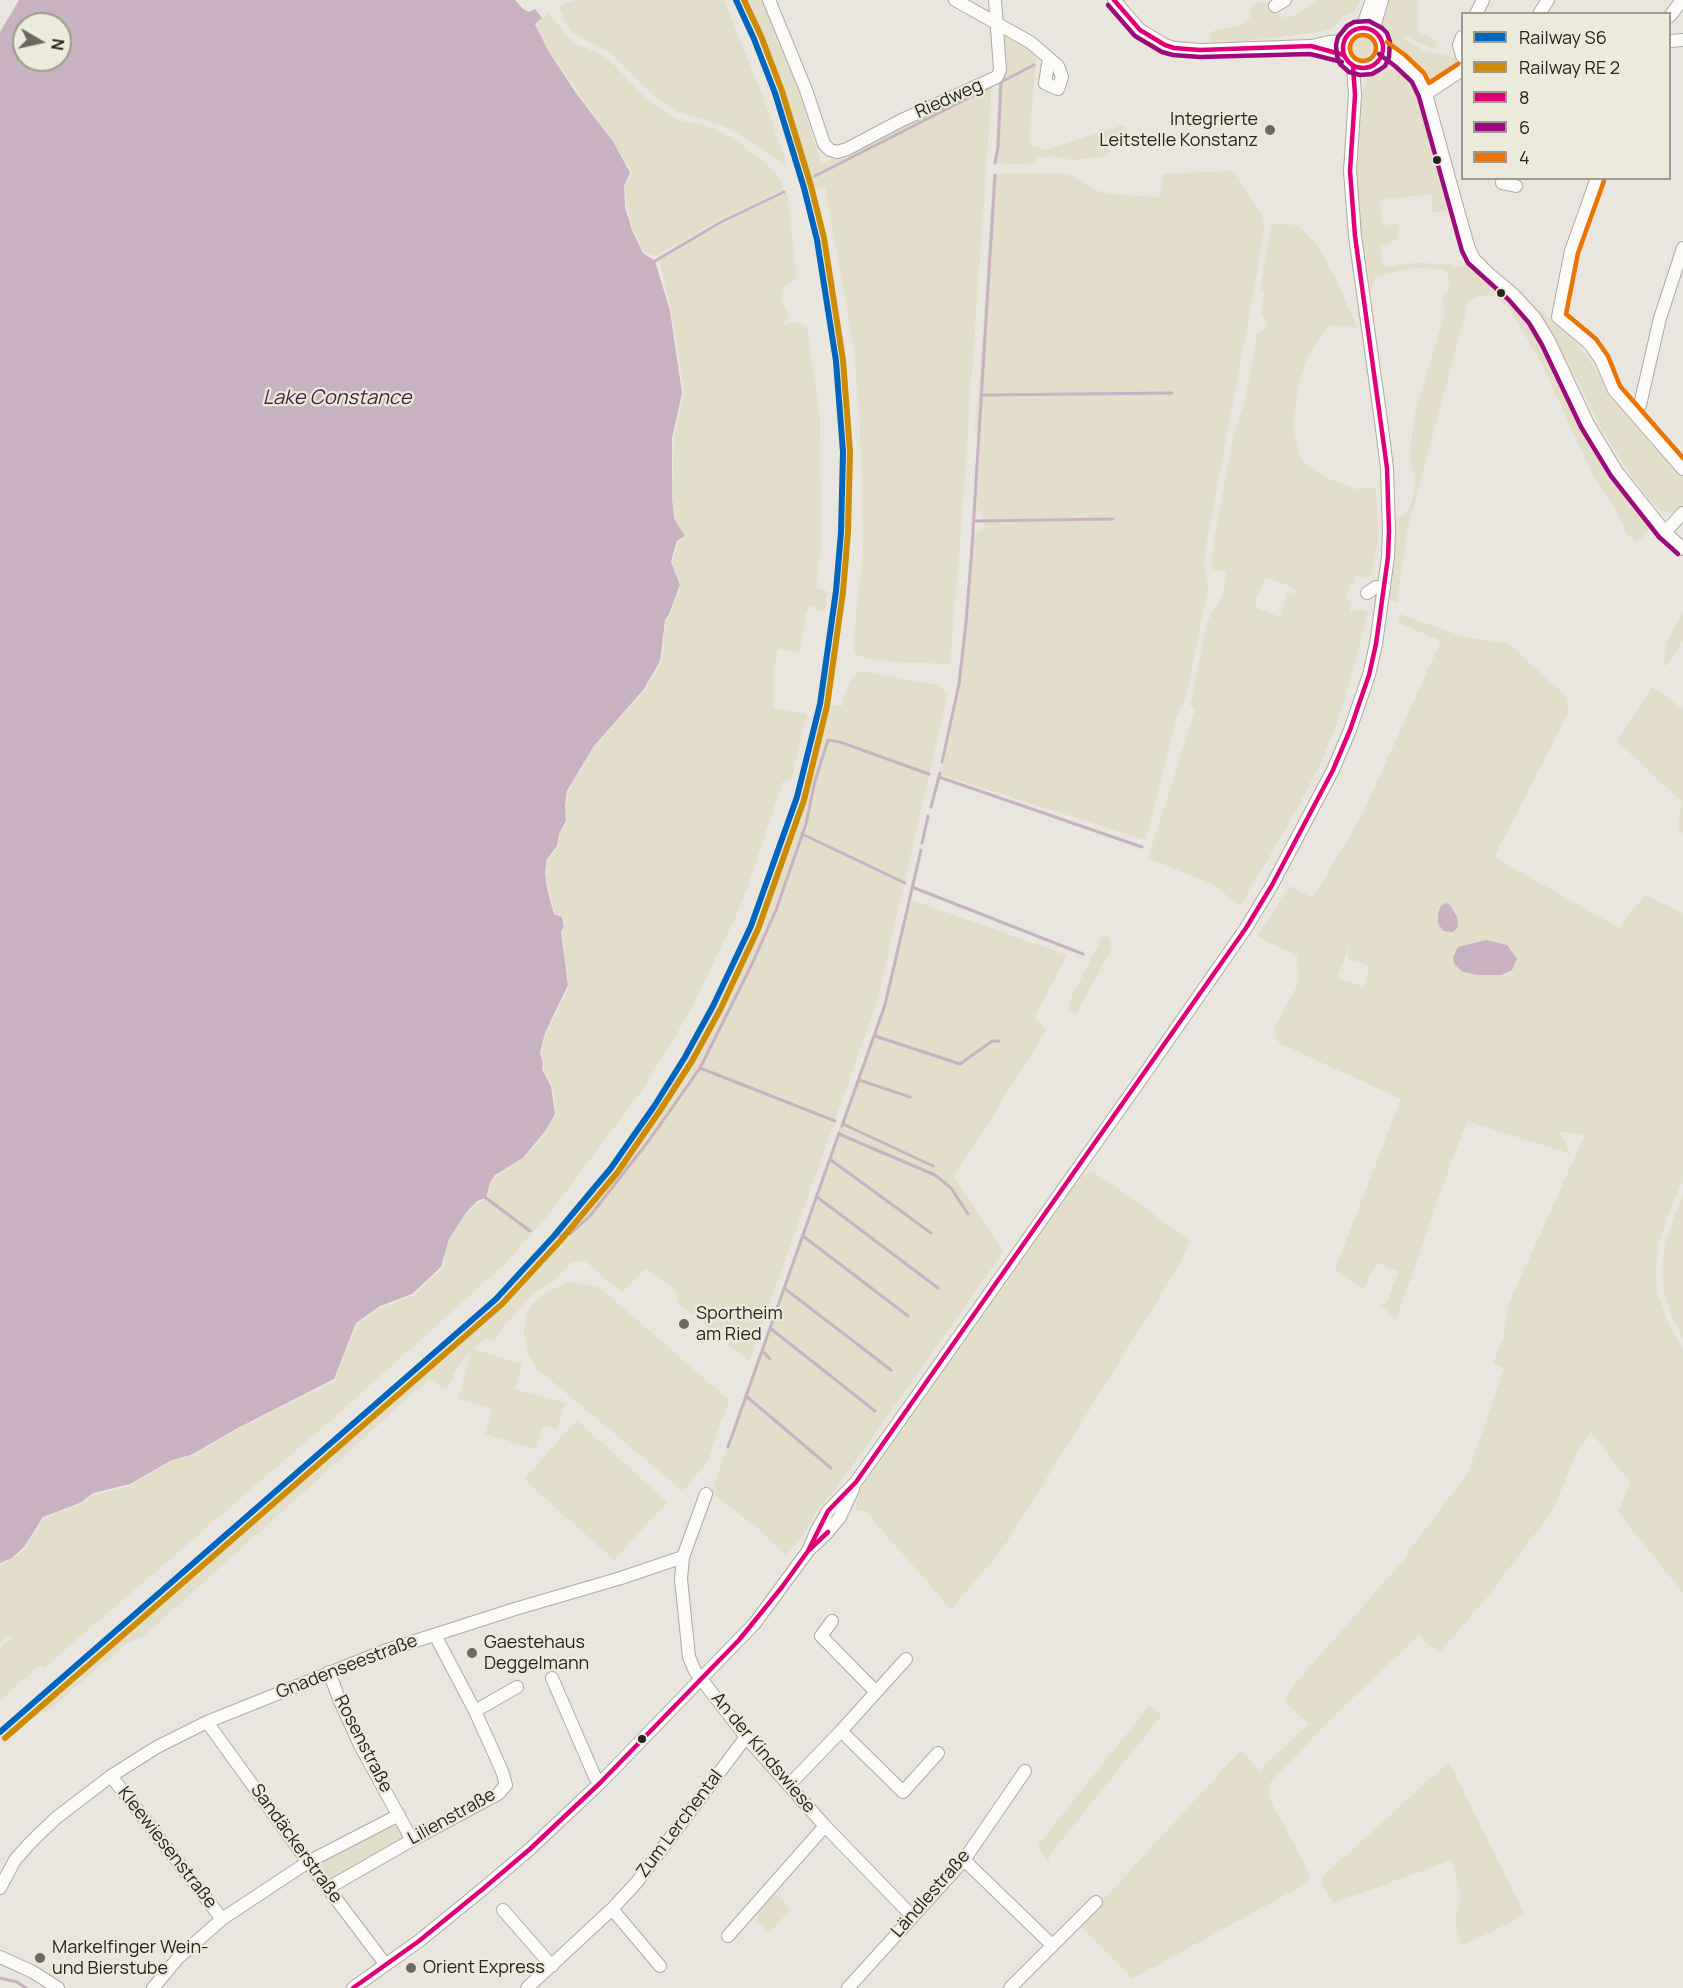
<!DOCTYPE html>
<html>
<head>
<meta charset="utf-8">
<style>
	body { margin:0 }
	#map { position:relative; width:1683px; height:1988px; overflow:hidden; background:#e8e6de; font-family:Manrope,sans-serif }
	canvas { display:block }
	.legend { position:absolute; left:1461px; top:12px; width:210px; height:168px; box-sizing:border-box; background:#eceada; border:2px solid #9d9b90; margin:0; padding:8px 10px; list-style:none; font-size:18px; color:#262520 }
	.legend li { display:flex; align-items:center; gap:12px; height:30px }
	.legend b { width:30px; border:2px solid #9d9b90 }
	.north { position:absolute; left:12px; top:12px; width:60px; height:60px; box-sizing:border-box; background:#eceada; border:2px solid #9d9b90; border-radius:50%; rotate:99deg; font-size:16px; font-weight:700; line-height:24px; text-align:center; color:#262520 }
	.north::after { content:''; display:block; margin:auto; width:21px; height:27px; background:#6a6962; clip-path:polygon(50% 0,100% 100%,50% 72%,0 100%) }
</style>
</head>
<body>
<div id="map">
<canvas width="1683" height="1988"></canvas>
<ul class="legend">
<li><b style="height:8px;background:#0065bd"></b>Railway S6</li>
<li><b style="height:8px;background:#cd8c06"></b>Railway RE 2</li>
<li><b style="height:8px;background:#e2007a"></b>8</li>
<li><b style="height:8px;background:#9c0a7d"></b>6</li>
<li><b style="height:8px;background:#ec7405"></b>4</li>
</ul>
<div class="north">N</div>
</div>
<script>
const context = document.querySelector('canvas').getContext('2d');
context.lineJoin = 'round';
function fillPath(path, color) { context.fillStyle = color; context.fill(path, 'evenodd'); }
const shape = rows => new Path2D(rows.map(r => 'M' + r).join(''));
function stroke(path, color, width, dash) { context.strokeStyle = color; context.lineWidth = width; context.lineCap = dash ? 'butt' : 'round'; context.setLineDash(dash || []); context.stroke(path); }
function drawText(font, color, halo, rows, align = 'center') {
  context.font = font + ' Manrope,sans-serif'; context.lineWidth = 4.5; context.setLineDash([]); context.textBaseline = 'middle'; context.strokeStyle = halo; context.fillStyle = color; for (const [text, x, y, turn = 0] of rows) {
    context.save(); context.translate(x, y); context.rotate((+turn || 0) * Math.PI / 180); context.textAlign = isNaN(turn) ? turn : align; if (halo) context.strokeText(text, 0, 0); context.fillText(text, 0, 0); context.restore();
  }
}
fillPath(shape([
	[576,0,724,0,764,99,788,168,744,137,719,124,678,111,656,97,609,52,572,33,559,9,564,4],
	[743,0,761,0,800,93,821,164,992,84,961,530,950,664,895,662,861,657,856,654,853,645,863,552,860,425,854,350,825,186,812,189,781,91,760,35],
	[1319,0,1360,0,1355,11,1342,17,1334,27,1319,32,1246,41,1211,42,1210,35,1215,30,1239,26,1250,18,1250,6,1260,2,1271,3,1280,17,1293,16],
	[1385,0,1418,0,1419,33,1437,40,1434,49,1415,41,1405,34,1403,39,1424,51,1458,58,1459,65,1457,68,1442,79,1433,81,1425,77,1406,57,1393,48,1381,30,1380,23],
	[549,13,572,42,598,53,610,61,651,103,676,119,717,129,744,146,771,168,778,177,784,190,719,220,656,256,644,252,633,229,627,207,625,186,632,172,618,149,550,52,536,24],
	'1348 48a14 14 0 1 1 28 0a14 14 0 1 1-28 0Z',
	[1002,35,1029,49,1036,58,1029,145,1046,150,1123,125,1138,142,1109,144,1108,156,1072,160,1051,156,1036,158,1035,165,995,163,999,79,1004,77],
	[1379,68,1391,69,1400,73,1411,85,1421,103,1450,211,1433,212,1431,194,1380,200,1382,225,1399,224,1397,240,1380,246,1383,267,1415,263,1450,264,1454,267,1461,267,1464,264,1470,263,1508,298,1549,356,1583,428,1613,480,1650,526,1648,532,1637,542,1626,533,1616,510,1593,476,1541,362,1508,307,1496,297,1482,295,1469,300,1408,527,1397,603,1389,600,1396,519,1406,514,1412,502,1415,479,1410,458,1414,417,1445,312,1442,300,1448,292,1450,281,1446,271,1441,269,1416,268,1393,272,1375,277,1371,291,1368,270,1365,270,1361,249,1355,165,1360,102,1366,79,1371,72],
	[1234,171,1260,212,1264,227,1257,275,1208,536,1204,561,1208,587,1186,697,1177,716,1146,840,941,775,960,685,975,532,981,531,985,527,983,513,976,510,981,434,974,434,980,369,993,174,1068,174,1098,191,1119,195,1160,197,1163,174],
	[787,193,797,278,784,287,781,300,789,314,783,326,793,322,807,326,820,418,821,546,816,588,827,591,825,611,817,611,813,606,809,607,806,613,800,653,778,649,774,667,773,709,807,714,791,779,783,781,748,886,736,916,689,1013,643,1089,550,1213,506,1263,330,1421,44,1668,39,1665,0,1701,0,1647,12,1638,9,1636,0,1643,0,1565,13,1559,26,1548,44,1518,81,1504,94,1495,130,1486,173,1460,192,1456,238,1429,335,1381,357,1324,381,1308,413,1296,443,1268,449,1239,467,1214,478,1203,485,1200,488,1197,491,1183,497,1176,526,1157,547,1131,556,1115,553,1086,543,1070,544,1065,541,1053,546,1034,569,987,562,932,565,926,564,917,555,913,548,889,546,872,548,860,558,847,559,834,567,822,566,807,569,791,595,746,645,690,662,662,666,621,670,615,681,586,672,562,679,542,686,536,675,518,672,497,674,439,684,392,672,314,659,260,722,224],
	[1271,224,1298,225,1318,246,1338,283,1357,328,1330,325,1322,334,1309,355,1299,383,1293,422,1296,440,1301,459,1312,469,1330,479,1356,489,1376,488,1378,540,1372,575,1367,578,1356,575,1354,585,1350,584,1346,600,1351,602,1350,612,1360,609,1368,612,1347,692,1337,723,1320,764,1292,818,1240,906,1214,885,1148,858,1195,711,1190,705,1207,623,1211,614,1217,607,1225,587,1226,571,1211,569,1214,539,1234,433,1245,400,1257,334,1266,328,1266,320,1261,316,1264,292,1260,290],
	[1265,577,1297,589,1295,594,1287,591,1280,617,1257,608,1256,600],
	[1536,307,1574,340,1591,362,1607,391,1633,422,1679,471,1683,478,1683,505,1675,513,1661,511,1650,501,1633,478,1603,432,1579,383],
	[1683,612,1683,641,1663,669,1666,643],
	[1400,614,1461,636,1509,644,1567,697,1568,714,1494,857,1619,928,1645,895,1683,913,1683,1180,1668,1215,1659,1242,1656,1271,1657,1291,1668,1322,1683,1350,1683,1593,1618,1512,1630,1483,1591,1432,1578,1449,1553,1510,1492,1591,1490,1590,1492,1592,1439,1653,1419,1635,1332,1718,1269,1784,1268,1796,1310,1874,1307,1883,1132,1979,1080,1925,1241,1750,1259,1771,1309,1724,1284,1700,1295,1684,1408,1555,1407,1553,1468,1473,1504,1368,1493,1364,1504,1335,1509,1303,1585,1135,1559,1131,1571,1154,1467,1121,1452,1160,1396,1320,1380,1304,1386,1304,1399,1271,1377,1263,1363,1289,1335,1269,1401,1099,1279,1043,1274,1029,1299,982,1297,955,1257,937,1289,886,1313,898,1361,817,1441,641,1397,622],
	[1349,946,1348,959,1370,966,1364,987,1337,978],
	[859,671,938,685,948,693,877,1002,749,1362,676,1301,677,1295,675,1290,645,1268,622,1293,584,1260,571,1263,556,1278,528,1299,493,1340,485,1339,473,1349,522,1364,515,1389,565,1403,557,1429,543,1425,536,1449,485,1434,492,1409,458,1399,472,1350,462,1359,446,1390,429,1379,145,1635,126,1644,44,1714,40,1706,385,1407,511,1293,570,1230,623,1165,673,1092,716,1019,753,944,798,825,810,783,829,705,843,706,842,702,851,679],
	[1652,687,1683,709,1683,833,1678,830,1681,801,1617,741],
	[909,899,1067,955,1034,1018,1047,1029,954,1177,1004,1251,835,1490,818,1509,802,1538,786,1555,760,1530,711,1493,883,1005],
	[1104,934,1110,939,1111,950,1076,1014,1068,1010,1069,1002],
	[1092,1172,1108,1181,1190,1241,1179,1266,1018,1524,1003,1548,951,1609,865,1511,857,1511,856,1504,861,1489,888,1448,1077,1180,1084,1174],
	[1683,1193,1683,1338,1672,1318,1664,1292,1662,1270,1665,1243],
	[571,1282,599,1287,729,1400,707,1462,683,1491,535,1367,527,1351,524,1332,526,1315,535,1301,547,1291],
	[577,1420,667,1502,614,1560,524,1479],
	[1149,1706,1162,1715,1050,1855,1048,1862,1038,1845],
	[1449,1762,1525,1915,1461,1946,1455,1922,1461,1897,1452,1860,1334,1903,1321,1883,1323,1876],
	[398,1820,406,1837,328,1881,317,1863],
	[774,1893,791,1909,769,1933,756,1920,759,1916,756,1913]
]), '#e2deca');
fillPath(shape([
	[19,0,515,0,523,9,529,12,535,9,542,18,535,24,549,52,576,93,614,143,630,173,624,186,625,207,632,230,643,253,655,261,670,311,682,393,672,438,672,497,674,518,685,536,677,541,673,554,671,562,680,585,669,614,665,620,660,661,644,689,594,746,567,791,565,806,566,821,559,834,557,846,547,859,545,873,547,889,554,914,562,917,564,926,561,932,568,985,545,1033,540,1053,543,1064,542,1070,551,1086,555,1114,546,1130,523,1158,495,1175,490,1183,486,1198,477,1201,466,1213,449,1239,441,1267,412,1294,380,1306,356,1323,334,1379,236,1429,191,1455,172,1460,130,1484,93,1493,80,1503,43,1517,24,1547,12,1558,0,1563,0,32],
	[24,24,60,24,60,60,24,60],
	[1446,903,1450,905,1457,917,1458,927,1453,932,1443,931,1438,923,1438,914,1441,906],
	[1486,940,1507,945,1517,959,1512,970,1501,975,1477,975,1461,971,1454,963,1453,957,1458,947]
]), '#c8b1c0');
stroke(shape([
	[995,163,998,147,1001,82,1034,65],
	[815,176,990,87],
	[655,261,721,222,784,192],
	[981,395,1172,393],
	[974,521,1113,519],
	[942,762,959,684,966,623,972,547,995,175],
	[939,777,1142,847],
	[931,807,940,773],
	[802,834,905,883],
	[922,843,928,816],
	[912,887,1083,954],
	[875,1036,960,1064,992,1041,999,1041],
	[700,1068,835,1121],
	[859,1080,910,1097],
	[843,1124,933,1166],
	[842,1126,885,1005,921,850],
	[839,1134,935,1175,951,1188,968,1214],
	[831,1160,931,1233],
	[817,1197,938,1288],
	[486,1198,530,1231],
	[560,1236,571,1233,590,1216,650,1139,700,1068,752,964,776,910,806,824,815,781,828,740,840,742,929,774],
	[803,1236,908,1316],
	[784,1288,891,1370],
	[770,1328,875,1411],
	[763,1352,770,1359],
	[746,1396,831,1468],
	[728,1447,839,1133],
	[0,1978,17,1982,26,1988]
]), '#c8b1c0', 3);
const minor = shape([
	[769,0,806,90,824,144,830,150,837,152,847,149,902,120,997,77,1000,70,995,0],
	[955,0,1030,42,1058,66,1062,77,1058,89,1045,83,1049,59],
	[1114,0,1140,30,1165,45,1174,48,1200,50,1311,46,1344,55],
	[1275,6,1285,0],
	[1476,14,1483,0],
	[1539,14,1548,0],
	[1670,16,1682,0],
	'1343 48a20 20 0 1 1 40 0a20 20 0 1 1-40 0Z',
	[1362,28,1372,0],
	[1373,31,1382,0],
	[1462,37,1459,45,1462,56],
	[1670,41,1683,40],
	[1312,46,1329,42,1344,41],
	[1383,48,1400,60,1418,78,1426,94,1459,214,1469,249,1474,259,1488,273,1514,295,1535,318,1549,341,1588,424,1617,472,1665,532,1683,549],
	[1426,94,1462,70],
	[1503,178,1502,183,1516,186],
	[1597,178,1571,251,1558,317,1590,344,1601,360,1614,390,1683,469],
	[1634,413,1640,405,1660,318,1683,248],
	[1665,532,1683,513],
	[1367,593,1376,587,1384,588],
	[706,1494,683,1557,681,1579,689,1657,695,1671,746,1737,825,1826,912,1916],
	[808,1551,817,1530,828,1511,856,1482,1139,1082,1246,928,1272,885,1333,770,1350,730,1369,675,1376,644,1388,557,1389,531,1387,468,1381,421,1355,236,1350,171,1355,95,1353,66],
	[832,1621,821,1636,876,1692],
	[329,1672,339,1699,361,1747,412,1840],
	[552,1678,595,1777,600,1783],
	[475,1711,517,1687],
	[207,1722,308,1862,386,1965],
	[841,1731,903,1792,938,1753],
	[111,1776,222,1919],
	[789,1785,841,1731,906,1659],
	[964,1860,1052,1945],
	[0,1888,15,1860,31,1842,56,1818,111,1776,157,1747,207,1722,384,1651,515,1609,621,1578,683,1557],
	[328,1888,412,1840,498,1794,506,1785,502,1771,475,1711,435,1635],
	[612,1909,660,1966],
	[503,1910,552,1966],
	[728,1936,825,1826],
	[0,1957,33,1972,58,1988],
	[153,1988,178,1958,222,1919,308,1862,399,1815],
	[353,1988,419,1941,484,1888,530,1849,600,1783,755,1623,808,1551,826,1534,840,1517,853,1489],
	[527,1988,612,1909,637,1882,746,1737],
	[848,1988,964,1860,1025,1771],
	[1010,1988,1096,1902]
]);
stroke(minor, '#acaba4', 14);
stroke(minor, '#fcfbfa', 12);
stroke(shape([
	[1114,0,1140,30,1165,45,1174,48,1200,50,1311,46,1344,55],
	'1343 48a20 20 0 1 1 40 0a20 20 0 1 1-40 0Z',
	[808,1551,828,1511,856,1482,1246,928,1272,885,1333,770,1350,730,1369,675,1376,644,1388,557,1389,531,1387,468,1355,236,1350,171,1355,95,1353,66],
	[353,1988,419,1941,484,1888,530,1849,600,1783,739,1640,782,1587,808,1551,828,1532]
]), '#e2007a', 4.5);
stroke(shape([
	[1108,5,1135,36,1162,52,1173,55,1200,57,1310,54,1342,62],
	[1379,54,1395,66,1412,82,1419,97,1462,251,1468,263,1509,300,1529,323,1542,345,1581,427,1611,476,1659,537,1678,554],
	[1379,70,1372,74,1360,75,1349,72,1340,64,1337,56,1336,45,1338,37,1347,26,1354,22,1369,21,1382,28,1387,33,1390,42,1389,57,1385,66,1379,70]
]), '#9c0a7d', 4.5);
stroke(shape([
	'1350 48a13 13 0 1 1 26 0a13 13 0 1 1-26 0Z',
	[1387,42,1405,55,1424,73,1429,83,1458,64],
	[1604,181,1578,253,1566,314,1596,339,1608,356,1620,386,1683,458]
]), '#ec7405', 4.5);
stroke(shape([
	[0,1732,496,1299,554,1236,611,1168,655,1105,685,1057,713,1006,751,926,797,797,820,704,836,591,841,532,843,452,836,361,817,240,804,188,775,93,754,39,736,0]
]), '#0065bd', 6);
stroke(shape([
	[5,1738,502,1304,560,1241,617,1173,661,1109,692,1061,720,1010,758,929,804,800,827,706,843,592,848,532,850,452,843,360,824,238,811,186,782,91,761,36,744,0]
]), '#cd8c06', 6);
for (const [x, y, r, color] of [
	[1270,130,6,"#6a6962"],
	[1437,160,5,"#262520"],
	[1501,293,5,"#262520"],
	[684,1324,6,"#6a6962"],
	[472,1653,6,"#6a6962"],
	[642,1739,5,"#262520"],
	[40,1958,6,"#6a6962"],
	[411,1968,6,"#6a6962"]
]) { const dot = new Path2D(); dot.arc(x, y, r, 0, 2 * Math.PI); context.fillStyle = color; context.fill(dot); stroke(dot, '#eceada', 2); }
drawText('18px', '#262520', '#eceada', [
	["Riedweg",949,99,-24],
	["Gnadenseestraße",347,1667,-21],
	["Rosenstraße",363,1744,63],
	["An der Kindswiese",763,1753,50],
	["Lilienstraße",452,1817,-29],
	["Zum Lerchental",680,1824,-53],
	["Sandäckerstraße",296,1844,54],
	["Kleewiesenstraße",167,1848,52],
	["Ländlestraße",931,1894,-49]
]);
drawText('18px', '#262520', '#eceada', [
	["Integrierte",1258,120,"right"],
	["Leitstelle Konstanz",1258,141,"right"],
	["Sportheim",696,1314],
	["am Ried",696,1335],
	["Gaestehaus",484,1643],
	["Deggelmann",484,1664],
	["Markelfinger Wein-",52,1948],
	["und Bierstube",52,1969],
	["Orient Express",423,1968]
], 'left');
drawText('italic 20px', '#4a2144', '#eceada', [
	["Lake Constance",337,398]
]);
</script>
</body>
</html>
